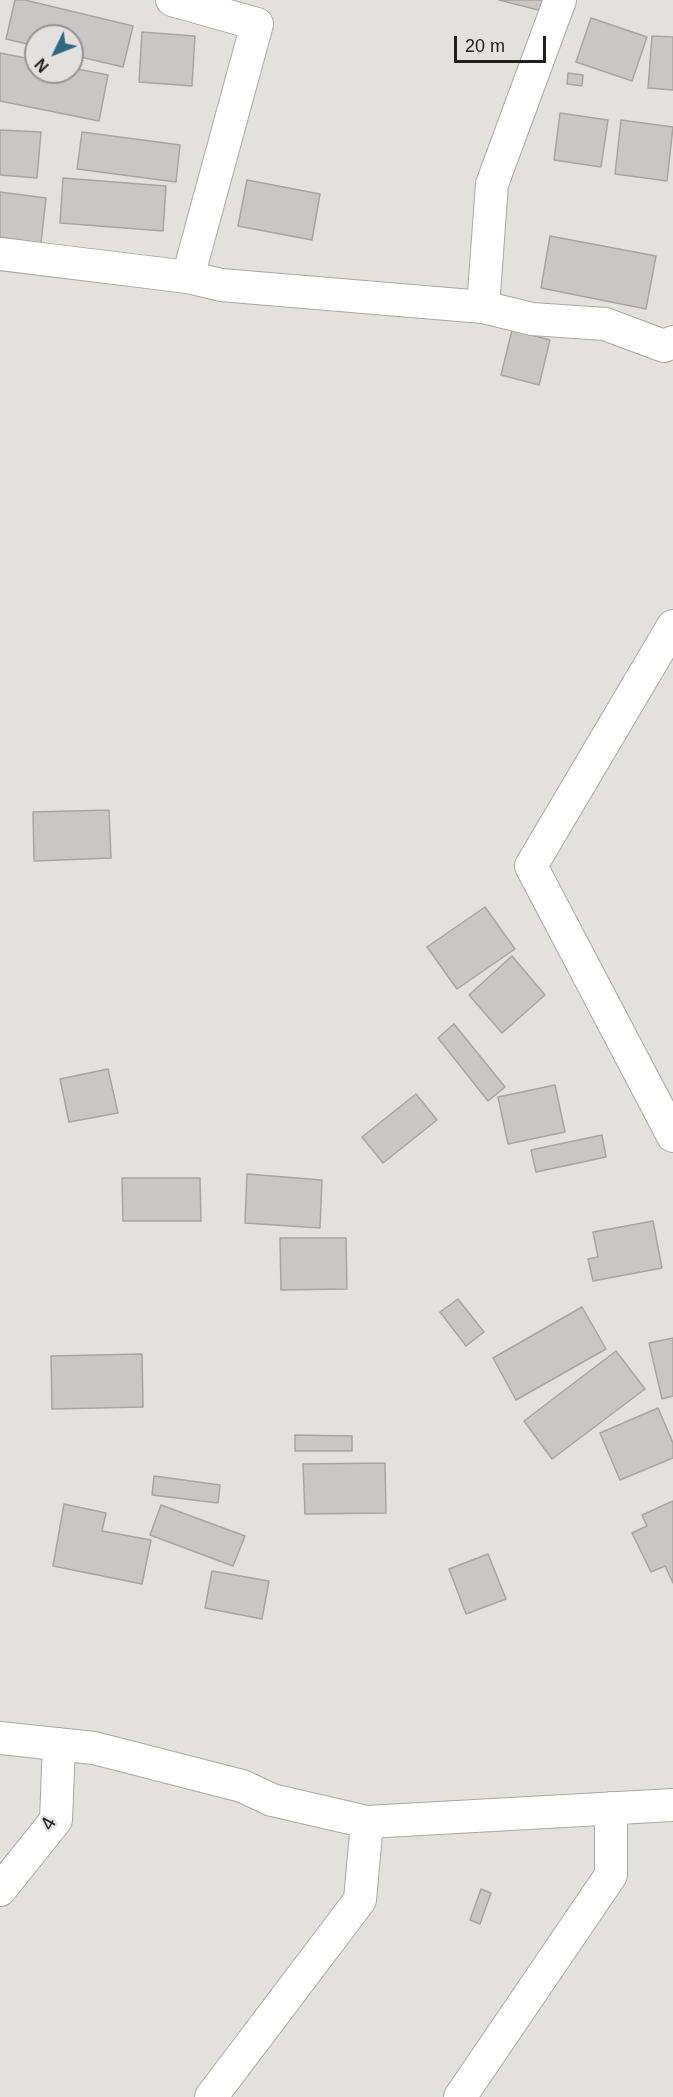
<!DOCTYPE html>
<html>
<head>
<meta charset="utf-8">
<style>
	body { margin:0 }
	#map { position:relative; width:673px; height:2097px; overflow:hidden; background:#e3e1de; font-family:Helvetica,sans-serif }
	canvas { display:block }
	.north { position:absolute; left:24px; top:24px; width:60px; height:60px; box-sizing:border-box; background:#e3e1de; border:2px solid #959492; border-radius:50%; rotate:227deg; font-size:16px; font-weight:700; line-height:24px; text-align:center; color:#21201f }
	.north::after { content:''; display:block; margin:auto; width:21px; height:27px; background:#2f6882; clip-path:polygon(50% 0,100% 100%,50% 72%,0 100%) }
	.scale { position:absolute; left:454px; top:36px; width:92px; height:27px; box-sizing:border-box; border:3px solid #21201f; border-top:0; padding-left:8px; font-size:18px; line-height:21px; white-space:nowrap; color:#21201f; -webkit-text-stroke:4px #e3e1de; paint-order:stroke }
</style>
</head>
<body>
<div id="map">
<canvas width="673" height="2097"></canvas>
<div class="north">N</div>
<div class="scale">20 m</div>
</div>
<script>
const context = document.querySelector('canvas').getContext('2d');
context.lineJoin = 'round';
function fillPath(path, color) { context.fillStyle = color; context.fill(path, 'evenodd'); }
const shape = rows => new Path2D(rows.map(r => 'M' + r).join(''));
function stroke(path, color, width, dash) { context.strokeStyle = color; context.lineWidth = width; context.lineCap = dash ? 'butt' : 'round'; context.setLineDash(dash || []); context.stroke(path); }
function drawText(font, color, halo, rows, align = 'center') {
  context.font = font + ' Helvetica,sans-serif'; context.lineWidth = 4.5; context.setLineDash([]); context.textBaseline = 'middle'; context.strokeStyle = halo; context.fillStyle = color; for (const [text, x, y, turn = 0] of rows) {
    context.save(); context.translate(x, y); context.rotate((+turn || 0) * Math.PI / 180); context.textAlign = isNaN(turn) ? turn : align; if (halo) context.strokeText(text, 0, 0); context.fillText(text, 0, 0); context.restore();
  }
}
const building = shape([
	[15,0,25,0,133,26,123,67,72,55,72,36,36,36,36,46,6,39,15,0],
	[499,0,550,0,546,12,499,0],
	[591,18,647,37,632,81,576,62,591,18],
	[142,32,195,36,192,86,139,82,142,32],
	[652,36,673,37,673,90,648,88,652,36],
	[0,53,36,60,36,72,72,72,72,68,108,75,99,121,0,101,0,53],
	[568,73,583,75,582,86,567,84,568,73],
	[560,113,608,120,601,167,554,160,560,113],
	[621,120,673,127,667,181,615,174,621,120],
	[0,130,41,132,37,178,0,175,0,130],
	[82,132,180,145,176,182,77,169,82,132],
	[63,178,166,186,163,231,60,223,63,178],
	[247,180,320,194,312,240,238,226,247,180],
	[0,192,46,198,41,243,0,237,0,192],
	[550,236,656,256,646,309,541,288,550,236],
	[512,330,550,340,539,385,501,375,512,330],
	[109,810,111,858,34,861,33,812,109,810],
	[485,907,515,949,457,989,427,947,485,907],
	[512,956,545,995,502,1033,469,995,512,956],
	[454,1024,505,1087,488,1101,438,1038,454,1024],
	[108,1069,118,1113,69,1122,60,1079,108,1069],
	[555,1085,565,1132,508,1144,498,1097,555,1085],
	[416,1094,437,1120,383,1163,362,1137,416,1094],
	[602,1135,606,1157,536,1172,531,1150,602,1135],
	[247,1174,322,1180,320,1228,245,1223,247,1174],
	[122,1178,200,1178,201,1221,123,1221,122,1178],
	[653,1221,662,1268,593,1281,588,1259,598,1257,593,1232,653,1221],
	[280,1238,346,1238,347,1289,281,1290,280,1238],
	[458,1299,484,1332,466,1346,440,1312,458,1299],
	[582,1307,606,1349,516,1400,493,1358,582,1307],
	[673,1338,673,1396,662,1399,649,1343,673,1338],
	[616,1351,645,1389,552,1459,524,1421,616,1351],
	[142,1354,143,1407,52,1409,51,1356,142,1354],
	[658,1408,673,1443,673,1458,620,1480,600,1433,658,1408],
	[295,1435,352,1436,352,1451,295,1451,295,1435],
	[385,1463,386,1513,305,1514,303,1464,385,1463],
	[154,1476,220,1485,218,1503,152,1495,154,1476],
	[673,1501,673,1583,665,1566,651,1572,632,1533,647,1526,642,1515,673,1501],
	[64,1504,106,1513,102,1531,151,1540,142,1584,53,1566,64,1504],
	[161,1505,245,1536,233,1566,150,1535,161,1505],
	[488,1554,506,1599,466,1614,449,1569,488,1554],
	[212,1571,269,1581,262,1619,205,1608,212,1571],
	[481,1889,491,1893,480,1924,470,1920,481,1889]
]);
fillPath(building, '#c8c7c3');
stroke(building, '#a7a5a2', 1.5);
const street = shape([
	[172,0,257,24,188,277],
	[0,254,188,277,221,285,483,307,532,319,605,324,664,346,673,342],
	[483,307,492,184,560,0],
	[673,626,531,866,673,1136],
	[0,1738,94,1748,242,1786,272,1800,367,1822,673,1805],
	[0,1890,56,1820,59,1744],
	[211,2097,360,1900,367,1822],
	[460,2097,611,1875,611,1808]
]);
stroke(street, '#a9a7a4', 34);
stroke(street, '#fff', 32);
drawText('20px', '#21201f', '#e3e1de', [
	["4",49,1824,-61]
]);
</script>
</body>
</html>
